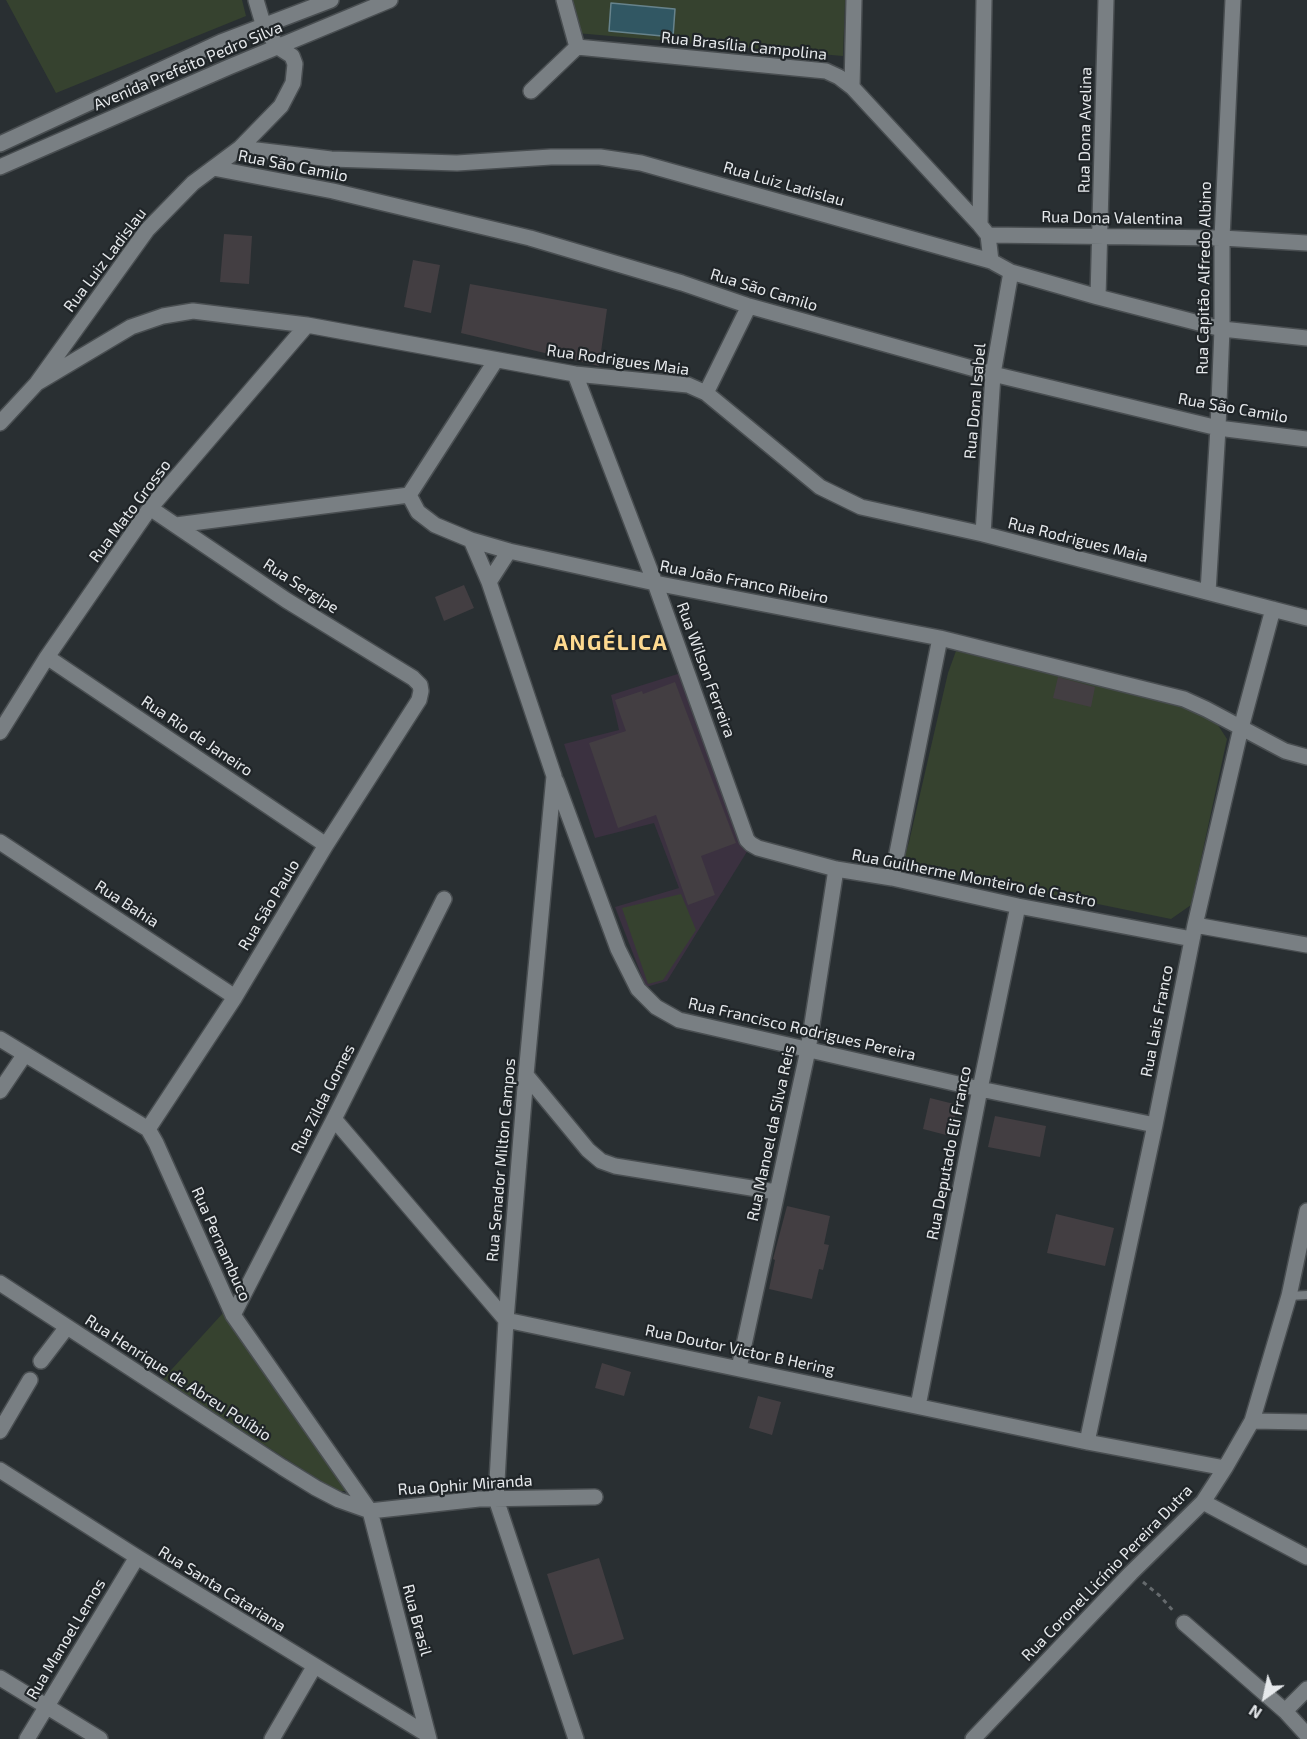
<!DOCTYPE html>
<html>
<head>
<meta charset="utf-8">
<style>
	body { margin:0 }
	#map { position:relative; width:1307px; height:1739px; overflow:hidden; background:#292f32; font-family:"Exo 2",sans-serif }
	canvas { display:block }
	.north { position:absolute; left:1235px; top:1667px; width:60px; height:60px; -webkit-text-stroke:4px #202528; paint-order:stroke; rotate:213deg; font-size:16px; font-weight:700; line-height:24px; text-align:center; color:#e6e9ec }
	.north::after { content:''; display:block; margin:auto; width:21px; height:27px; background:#e6e9ec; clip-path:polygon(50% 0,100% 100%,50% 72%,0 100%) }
</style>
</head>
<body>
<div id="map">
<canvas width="1307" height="1739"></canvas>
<div class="north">N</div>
</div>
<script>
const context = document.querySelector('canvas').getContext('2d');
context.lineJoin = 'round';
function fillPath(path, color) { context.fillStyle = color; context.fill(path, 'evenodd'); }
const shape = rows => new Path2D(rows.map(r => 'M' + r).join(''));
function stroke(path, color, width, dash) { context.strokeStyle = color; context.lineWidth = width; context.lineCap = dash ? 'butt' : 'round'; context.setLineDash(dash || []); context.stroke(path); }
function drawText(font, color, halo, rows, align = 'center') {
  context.font = font + ' "Exo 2",sans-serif'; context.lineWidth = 4.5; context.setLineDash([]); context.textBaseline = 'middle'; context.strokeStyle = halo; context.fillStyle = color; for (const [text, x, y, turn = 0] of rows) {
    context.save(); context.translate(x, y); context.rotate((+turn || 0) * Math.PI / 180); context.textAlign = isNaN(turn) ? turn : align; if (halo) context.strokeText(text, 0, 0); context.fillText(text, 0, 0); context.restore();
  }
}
fillPath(shape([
	[684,672,748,850,667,981,646,987,615,907,679,888,654,823,595,838,564,744,619,730,611,695]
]), '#3b3140');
fillPath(shape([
	[6,0,242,0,246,16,56,93],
	[570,0,845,0,843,56,576,33],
	[956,651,1174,701,1212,716,1227,739,1191,905,1171,919,902,864,909,842,948,673],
	[681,894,696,930,663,980,648,984,622,908],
	[223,1313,345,1485,345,1491,337,1491,162,1380]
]), '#36422f');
const water = shape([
	[611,3,675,9,673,37,609,31,611,3]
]);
fillPath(water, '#315763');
stroke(water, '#67838c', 1.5);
fillPath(shape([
	[224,234,252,236,249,284,220,282],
	[413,260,440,265,431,313,404,307],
	[470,284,607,309,599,366,461,333],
	[464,585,474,608,444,621,435,597],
	[1058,677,1095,687,1091,707,1053,698],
	[675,682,736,843,701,856,715,895,688,905,656,815,618,828,589,743,626,731,615,700,642,691,643,694],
	[930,1098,958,1105,950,1136,923,1129],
	[995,1116,1046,1126,1040,1157,988,1147],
	[787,1206,830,1216,824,1244,829,1245,823,1270,819,1269,812,1299,769,1289,775,1260,773,1259],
	[1056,1214,1114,1228,1105,1266,1047,1253],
	[602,1363,631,1372,624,1396,595,1388],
	[758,1396,781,1402,772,1435,749,1428],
	[599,1558,624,1639,573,1655,547,1574]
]), '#433e42');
const lane = shape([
	[1289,1296,1307,1295]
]);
const street = shape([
	[564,0,577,47],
	[852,87,854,0],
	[531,91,577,47,826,71,839,77,852,87,980,225,988,235,991,261],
	[0,144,221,42,331,0],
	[240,148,331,159,457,163,551,157,600,157,641,163,991,261,1011,272,1098,297,1222,329,1307,338],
	[0,167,229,67,390,0],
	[213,168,333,191,530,238,682,283,749,306,993,374,1218,428,1307,439],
	[980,225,984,0],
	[988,235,1222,238,1307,243],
	[1098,297,1106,0],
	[575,374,655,583,747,840,751,844,758,848,836,869,892,878,1018,906,1192,939],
	[37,383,131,327,163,316,193,311,307,325,575,374,688,385,706,393,820,487,861,507,983,534,1307,618],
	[706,393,749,306],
	[0,423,37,383,147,230,193,183,240,148,281,106,293,83,295,64,292,56,278,47,264,27,256,0],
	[409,495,496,360],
	[176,525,409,495,418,512,435,525,471,540,509,551,655,583,940,638,1184,699,1206,709,1285,751,1307,757],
	[983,534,993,374,1011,272],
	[471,540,489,582,554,776,526,1075,506,1320,496,1499,576,1739],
	[489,582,509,551],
	[1208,592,1218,428,1222,329,1222,238,1233,0],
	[47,657,326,845],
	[0,732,47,657,150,508,307,325],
	[556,781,618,949,638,989,656,1007,679,1020,980,1089,1155,1125],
	[0,842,235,997],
	[892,878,940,638],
	[1195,925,1307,945],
	[0,1039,148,1129,156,1143,233,1315,370,1511,429,1739],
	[526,1075,588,1150,601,1161,615,1166,776,1192],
	[0,1091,25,1054],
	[334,1119,506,1320,1087,1442,1225,1468],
	[148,1129,235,997,326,845,419,700,421,691,420,685,413,678,286,600,150,508],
	[0,1283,282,1467,316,1488,339,1500,370,1511,479,1499,595,1497],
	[233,1315,334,1119,444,899],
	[41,1361,67,1327],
	[739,1368,808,1050,836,869],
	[918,1406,980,1089,1018,906],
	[1252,1421,1307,1422],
	[0,1431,30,1380],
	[1087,1442,1155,1125,1195,925,1241,728,1273,609],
	[0,1470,137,1557,428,1735],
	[1203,1502,1307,1557],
	[1184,1623,1285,1711,1307,1735],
	[0,1678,100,1739],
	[1285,1711,1307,1689],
	[27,1739,137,1557],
	[272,1739,314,1667],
	[973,1739,1131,1573,1203,1502,1225,1468,1252,1421,1289,1296,1307,1211]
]);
stroke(lane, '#494e51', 11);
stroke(street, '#494e51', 18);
stroke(shape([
	[1143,1582,1160,1596,1175,1613]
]), '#656a6d', 3, [4.5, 4.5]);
stroke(lane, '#797f83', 8);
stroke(street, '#797f83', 15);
drawText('16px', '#e6e9ec', '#202528', [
	["Rua Brasília Campolina",744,46,6],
	["Avenida Prefeito Pedro Silva",188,66,-23],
	["Rua Dona Avelina",1085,130,-89],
	["Rua São Camilo",293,166,11],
	["Rua Luiz Ladislau",784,184,16],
	["Rua Dona Valentina",1112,218,1],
	["Rua Luiz Ladislau",105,260,-53],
	["Rua Capitão Alfredo Albino",1204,278,-89],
	["Rua São Camilo",764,290,17],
	["Rua Rodrigues Maia",618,360,8],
	["Rua Dona Isabel",975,401,-85],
	["Rua São Camilo",1233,408,10],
	["Rua Mato Grosso",130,511,-53],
	["Rua Rodrigues Maia",1078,540,14],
	["Rua João Franco Ribeiro",744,582,11],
	["Rua Sergipe",301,586,33],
	["Rua Wilson Ferreira",706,670,70],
	["Rua Rio de Janeiro",197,736,34],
	["Rua Guilherme Monteiro de Castro",974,878,11],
	["Rua Bahia",127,904,33],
	["Rua São Paulo",269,905,-59],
	["Rua Lais Franco",1157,1021,-79],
	["Rua Francisco Rodrigues Pereira",802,1029,13],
	["Rua Zilda Gomes",323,1099,-63],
	["Rua Manoel da Silva Reis",771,1133,-78],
	["Rua Deputado Eli Franco",949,1153,-79],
	["Rua Senador Milton Campos",501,1160,-85],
	["Rua Pernambuco",221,1244,66],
	["Rua Doutor Victor B Hering",740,1350,12],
	["Rua Henrique de Abreu Políbio",178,1378,33],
	["Rua Ophir Miranda",465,1485,-4],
	["Rua Coronel Licínio Pereira Dutra",1107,1573,-46],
	["Rua Santa Catariana",222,1589,32],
	["Rua Brasil",417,1620,75],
	["Rua Manoel Lemos",66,1639,-59]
]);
context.letterSpacing = '1.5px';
drawText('bold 22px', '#fdd990', '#202528', [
	["ANGÉLICA",611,643]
]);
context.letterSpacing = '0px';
</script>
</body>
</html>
